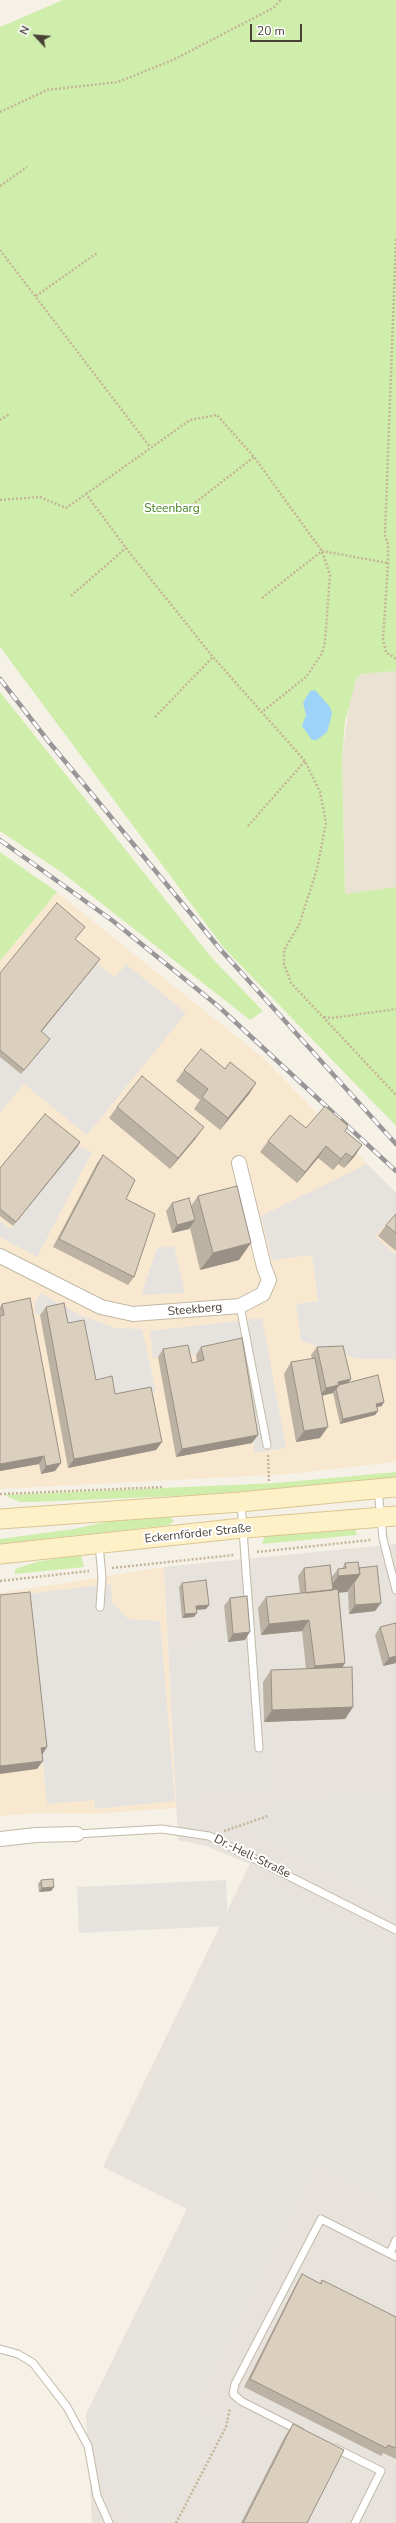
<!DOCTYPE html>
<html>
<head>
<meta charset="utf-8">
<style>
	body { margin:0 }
	#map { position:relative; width:396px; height:2523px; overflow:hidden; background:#f5f1e7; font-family:"Nunito Sans",sans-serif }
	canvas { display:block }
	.north { position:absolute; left:16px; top:16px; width:40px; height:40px; -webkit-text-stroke:3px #fff; paint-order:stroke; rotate:296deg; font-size:11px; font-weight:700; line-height:16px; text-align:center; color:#494135 }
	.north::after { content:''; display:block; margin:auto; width:14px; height:18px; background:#494135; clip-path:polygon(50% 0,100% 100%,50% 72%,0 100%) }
	.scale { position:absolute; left:250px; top:24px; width:52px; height:18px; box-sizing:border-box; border:2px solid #494135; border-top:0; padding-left:5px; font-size:12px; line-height:14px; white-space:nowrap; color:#494135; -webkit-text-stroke:3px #fff; paint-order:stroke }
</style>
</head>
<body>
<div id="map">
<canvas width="396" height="2523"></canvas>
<div class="north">N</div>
<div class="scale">20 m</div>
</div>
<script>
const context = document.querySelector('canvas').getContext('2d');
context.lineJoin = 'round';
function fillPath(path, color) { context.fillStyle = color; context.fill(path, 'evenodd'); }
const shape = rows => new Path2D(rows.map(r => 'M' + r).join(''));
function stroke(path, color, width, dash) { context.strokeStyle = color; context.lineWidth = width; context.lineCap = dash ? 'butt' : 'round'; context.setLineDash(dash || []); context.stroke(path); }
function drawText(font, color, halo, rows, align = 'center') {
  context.font = font + ' "Nunito Sans",sans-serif'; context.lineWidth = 4; context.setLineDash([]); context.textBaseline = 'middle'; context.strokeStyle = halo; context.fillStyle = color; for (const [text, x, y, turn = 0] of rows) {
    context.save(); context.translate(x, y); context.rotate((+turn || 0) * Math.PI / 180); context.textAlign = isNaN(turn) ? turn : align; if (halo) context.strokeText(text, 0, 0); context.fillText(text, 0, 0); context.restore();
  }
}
fillPath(shape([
	[396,671,396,887,345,895,342,758,350,698,356,679,361,674]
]), '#eae3d4');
fillPath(shape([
	[57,892,262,1057,396,1193,396,1462,290,1474,0,1489,0,961],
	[164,1567,176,1808,93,1814,42,1813,0,1816,0,1593]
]), '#f9e8d0');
fillPath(shape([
	[396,1544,396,2523,92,2523,86,2414,187,2209,103,2167,250,1864,206,1846,178,1840,164,1567]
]), '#e7e2dc');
fillPath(shape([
	[63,0,396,0,396,671,361,674,356,679,345,722,342,758,345,894,396,887,396,1126,224,948,0,647,0,27],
	[0,692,211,957,263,1011,250,1020,64,874,0,831],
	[0,852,57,892,0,961],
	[396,1472,396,1478,199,1495,34,1502,20,1502,4,1495,276,1483],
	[168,1515,174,1521,169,1525,0,1544,0,1539,74,1529,120,1519],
	[355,1528,357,1535,262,1544,265,1535],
	[81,1554,84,1567,15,1574,15,1569,37,1562]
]), '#d0eeab');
fillPath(shape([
	[97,963,115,978,126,964,186,1013,87,1135,24,1084,0,1113,0,1057,38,1036],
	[77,1146,92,1152,37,1257,0,1237,0,1221,11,1229],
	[367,1164,396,1193,396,1213,375,1236,396,1255,396,1359,358,1359,301,1341,296,1304,318,1301,312,1255,272,1260,261,1216],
	[174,1246,185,1293,141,1295,157,1248],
	[40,1293,82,1316,116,1328,142,1329,156,1392,109,1402,90,1388,62,1331,58,1311,40,1315,35,1313,35,1304],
	[262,1318,286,1448,255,1453,236,1346,196,1355,182,1353,153,1358,150,1331],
	[111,1584,112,1602,128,1619,160,1621,175,1801,95,1809,94,1800,47,1804,25,1594],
	[261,1635,268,1789,178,1795,172,1649,245,1640],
	[396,1790,396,1903,249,1828,260,1808],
	[254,1878,396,1950,396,2197,393,2203,316,2165,193,2412,217,2425,169,2523,141,2523,123,2511,106,2473,89,2418,197,2206,111,2165],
	[226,1880,228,1926,79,1933,77,1887]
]), '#e6e3df');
fillPath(shape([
	[315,690,330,707,332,714,327,732,317,740,312,740,302,726,306,715,303,703,310,691]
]), '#9dd3f8');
const lane = shape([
	[240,1306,267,1445],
	[378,1489,383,1539,396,1590],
	[241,1503,259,1748],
	[99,1544,102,1577,100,1607],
	[77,1834,162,1829,209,1836,396,1930],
	[390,2253,396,2240],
	[0,2349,18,2354,33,2363,67,2407,88,2446,97,2496,109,2523],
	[300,2431,241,2401,233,2394,235,2384,321,2219,396,2257],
	[335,2448,381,2471,355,2523]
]);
const street = shape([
	[0,1256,101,1307,133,1314,240,1306,263,1294,269,1280,264,1267,239,1163],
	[0,1839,36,1835,77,1834]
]);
const secondary = shape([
	[0,1519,240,1502,396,1487],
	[0,1554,233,1529,396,1516]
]);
stroke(lane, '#c2b9a8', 9);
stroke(street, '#c2b9a8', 16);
stroke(secondary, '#d9c692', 21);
stroke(shape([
	[0,112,47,90,118,82,173,60,273,8,281,0],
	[0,186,27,167],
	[396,239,385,535,388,545,388,563,383,640,386,652,396,659],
	[0,250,150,447],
	[36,296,97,253],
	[0,420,10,414],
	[86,494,190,420,217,415,254,457,322,551,330,575,325,642,322,653,307,676,262,712],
	[0,500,40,497,66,508,86,494,126,548,213,657,305,761,320,792,326,823,317,869,299,925,284,950,284,964,291,983,396,1095],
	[192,505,254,457],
	[71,596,126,548],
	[262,598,322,551,388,563],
	[155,717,213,657],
	[248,826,305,761],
	[324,1017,332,1018,396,1009],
	[268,1455,269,1482],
	[0,1494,164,1487],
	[257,1552,371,1540],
	[112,1568,234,1555],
	[0,1581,89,1571],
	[224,1831,268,1816],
	[176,2523,226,2427,230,2408]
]), '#c5b598', 2.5, [2, 2]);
stroke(lane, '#fff', 7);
stroke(street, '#fff', 14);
stroke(secondary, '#fff1c7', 19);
const rail = shape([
	[0,679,49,742,220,949,396,1144],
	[0,840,113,921,218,1006,396,1171]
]);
stroke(rail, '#979797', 4.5);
stroke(rail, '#fff', 3, [9]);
fillPath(shape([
	[82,931,75,939,97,963,41,1032,47,1043,21,1074,0,1057,0,973],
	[184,1070,256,1083,249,1094,220,1130,194,1109,200,1100,176,1081],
	[117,1107,196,1138,170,1169,109,1118],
	[306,1128,345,1131,362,1145,354,1157,344,1168,338,1164,333,1170,318,1158,297,1183,260,1152,268,1141],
	[80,1142,13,1226,0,1216,0,1168],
	[103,1155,126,1199,134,1277,128,1285,53,1247,97,1163],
	[198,1196,239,1260,200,1270,190,1228,189,1229,172,1233,166,1211,172,1203,191,1206],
	[396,1214,396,1251,378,1236,386,1225],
	[2,1304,61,1463,55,1471,41,1474,39,1464,0,1471,0,1307],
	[46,1307,68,1323,96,1380,115,1394,162,1442,156,1450,68,1468,40,1315],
	[201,1347,252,1443,176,1457,158,1357,163,1349,192,1363,197,1362,196,1355],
	[317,1347,351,1379,348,1383,382,1406,377,1407,378,1411,375,1415,340,1424,333,1393,322,1396,320,1438,296,1442,284,1374,291,1362,312,1359,311,1355],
	[345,1563,359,1568,381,1603,375,1611,349,1614,348,1591,347,1592,339,1592,345,1663,342,1668,353,1707,345,1719,264,1722,263,1682,271,1670,306,1669,302,1631,261,1635,258,1608,266,1597,300,1593,298,1576,304,1568,331,1578,338,1569,342,1569],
	[182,1583,209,1605,206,1609,197,1610,194,1617,182,1618,179,1587],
	[230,1598,245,1640,228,1642,224,1606],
	[396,1623,396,1663,383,1666,375,1635,380,1627],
	[41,1880,54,1887,51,1891,39,1892,38,1884],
	[302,2274,320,2283,322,2280,396,2317,396,2459,383,2453,381,2456,244,2387,297,2282],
	[293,2424,307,2523,241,2523,285,2436]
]), '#bcb2a3');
fillPath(shape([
	[100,959,97,963,38,1036,41,1031],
	[256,1083,249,1094,220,1130,228,1118],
	[204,1127,196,1138,170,1169,178,1158],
	[80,1142,78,1146,13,1226,16,1222],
	[362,1145,354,1157,344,1168,352,1157],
	[326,1146,318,1158,297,1183,305,1172],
	[346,1153,338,1164,333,1170,341,1159],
	[195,1220,189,1229,172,1233,177,1225],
	[251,1243,239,1260,200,1270,213,1253],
	[351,1379,345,1387,336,1389,333,1393,320,1396,326,1388,338,1382],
	[384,1402,382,1406,374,1408,376,1404],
	[378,1411,375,1415,340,1424,343,1419],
	[328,1427,320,1438,296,1442,304,1431],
	[258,1435,252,1443,176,1457,182,1449],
	[162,1442,156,1450,68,1468,74,1459],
	[44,1456,39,1464,0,1471,0,1464],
	[61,1463,55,1471,41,1474,46,1466],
	[360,1574,347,1592,326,1594,338,1576],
	[381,1603,375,1611,349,1614,355,1605],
	[209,1605,206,1609,193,1610,196,1606],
	[197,1613,194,1617,182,1618,185,1614],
	[309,1620,302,1631,261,1635,269,1624],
	[250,1632,245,1640,228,1642,233,1634],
	[396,1656,396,1663,383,1666,389,1658],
	[345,1663,337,1675,307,1678,315,1666],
	[353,1707,345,1719,264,1722,272,1710],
	[47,1747,42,1755,41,1748],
	[43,1761,37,1769,0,1774,0,1766],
	[54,1887,51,1891,39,1892,42,1888]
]), '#999185');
const building = shape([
	[57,903,85,927,75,939,100,959,41,1031,50,1039,24,1070,0,1050,0,973,57,903],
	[201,1049,225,1069,230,1062,256,1083,228,1118,202,1097,208,1089,184,1070,201,1049],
	[142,1076,204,1127,178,1158,117,1107,142,1076],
	[325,1106,348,1126,345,1131,362,1145,352,1157,346,1153,341,1159,326,1146,305,1172,268,1141,290,1115,306,1128,325,1106],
	[45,1114,80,1142,16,1222,0,1209,0,1168,45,1114],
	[103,1155,135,1180,126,1199,155,1214,134,1277,59,1239,103,1155],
	[237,1186,251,1243,213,1253,198,1196,237,1186],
	[189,1198,195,1220,177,1225,172,1203,189,1198],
	[396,1214,396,1233,386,1225,396,1214],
	[30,1298,61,1463,46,1466,44,1456,0,1464,0,1316,4,1315,2,1304,30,1298],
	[64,1303,68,1323,84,1320,96,1380,112,1376,115,1394,151,1387,162,1442,74,1459,46,1307,64,1303],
	[242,1338,258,1435,182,1449,163,1349,188,1345,192,1363,204,1360,201,1347,242,1338],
	[343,1346,351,1379,338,1382,339,1385,326,1388,317,1347,343,1346],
	[315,1358,328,1427,304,1431,291,1362,315,1358],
	[378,1375,384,1402,376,1404,378,1411,343,1419,336,1389,339,1385,378,1375],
	[358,1562,360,1574,338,1576,338,1569,346,1568,345,1563,358,1562],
	[330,1565,333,1590,306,1593,304,1568,330,1565],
	[377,1566,381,1603,355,1605,354,1583,360,1574,359,1568,377,1566],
	[206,1580,209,1605,196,1606,197,1613,185,1614,182,1583,206,1580],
	[338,1589,345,1663,315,1666,309,1620,269,1624,266,1597,338,1589],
	[30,1592,47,1747,41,1748,43,1761,0,1766,0,1595,30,1592],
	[247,1596,250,1632,233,1634,230,1598,247,1596],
	[396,1623,396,1656,389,1658,380,1627,396,1623],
	[352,1667,353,1707,272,1710,271,1670,352,1667],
	[53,1879,54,1887,42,1888,41,1880,53,1879],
	[302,2274,321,2284,322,2280,396,2317,396,2448,388,2445,386,2448,250,2379,302,2274],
	[293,2424,344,2450,307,2523,243,2523,293,2424]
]);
fillPath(building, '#dbcfbe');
stroke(building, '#999185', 1);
drawText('12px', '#468221', '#fff', [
	["Steenbarg",172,509]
]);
drawText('12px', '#494135', '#fff', [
	["Steekberg",195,1310,-5],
	["Eckernförder Straße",198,1534,-6],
	["Dr.-Hell-Straße",252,1857,26]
]);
</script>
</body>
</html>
